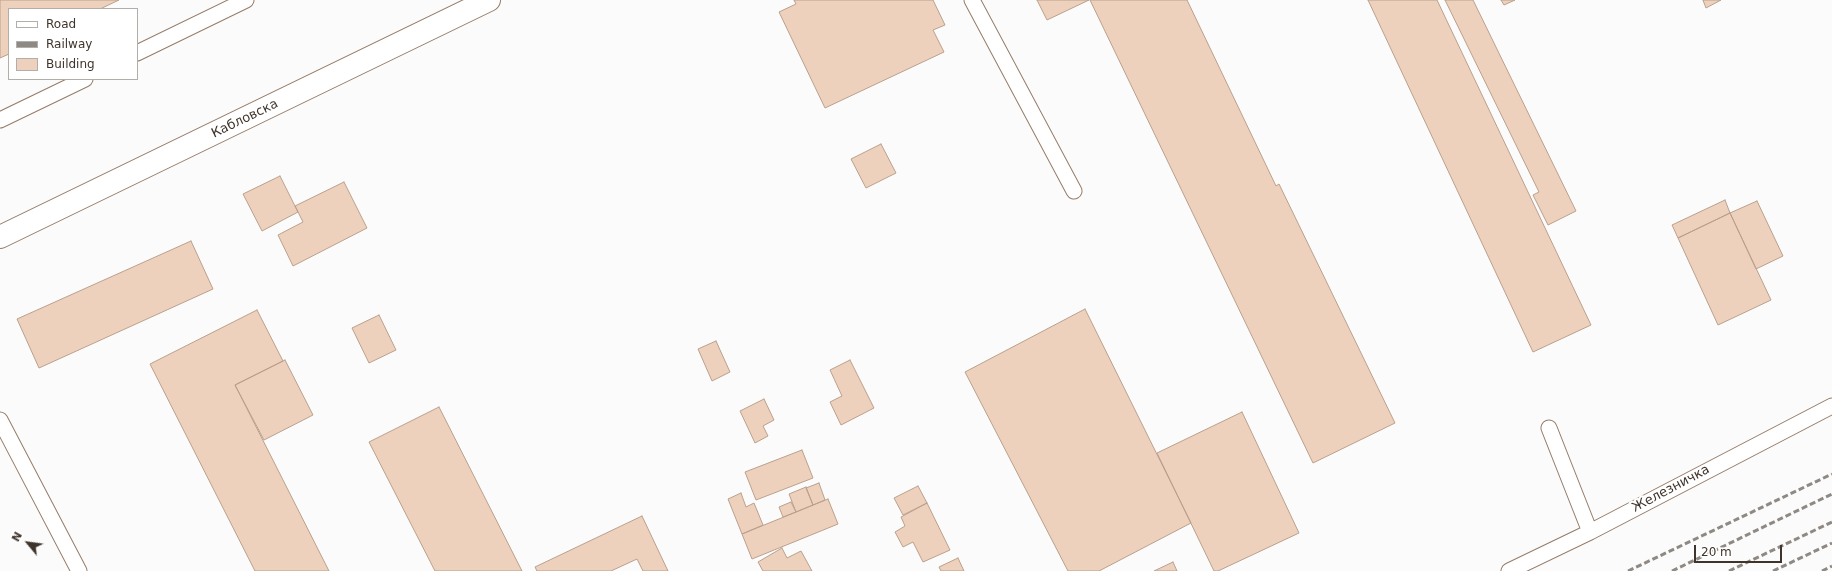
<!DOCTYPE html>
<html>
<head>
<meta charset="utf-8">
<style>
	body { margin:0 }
	#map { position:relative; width:1832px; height:571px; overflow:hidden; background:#fbfbfb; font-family:"DejaVu Sans",sans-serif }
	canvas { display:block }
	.legend { position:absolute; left:8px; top:8px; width:130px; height:72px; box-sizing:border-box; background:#fff; border:1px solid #b2aeaa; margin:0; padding:5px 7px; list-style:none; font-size:12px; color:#3f342b }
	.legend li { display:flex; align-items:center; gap:8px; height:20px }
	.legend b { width:20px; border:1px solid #b2aeaa }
	.north { position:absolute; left:8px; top:523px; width:40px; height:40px; -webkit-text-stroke:3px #fff; paint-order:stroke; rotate:299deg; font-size:11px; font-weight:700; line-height:16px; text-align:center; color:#3f342b }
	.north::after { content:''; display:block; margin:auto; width:14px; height:18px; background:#3f342b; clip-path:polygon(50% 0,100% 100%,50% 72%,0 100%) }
	.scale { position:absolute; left:1694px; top:545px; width:88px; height:18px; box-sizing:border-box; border:2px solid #3f342b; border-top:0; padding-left:5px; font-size:12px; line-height:14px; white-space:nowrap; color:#3f342b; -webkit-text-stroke:3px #fff; paint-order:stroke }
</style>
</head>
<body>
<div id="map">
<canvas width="1832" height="571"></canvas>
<ul class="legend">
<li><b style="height:5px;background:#fff"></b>Road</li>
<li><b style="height:5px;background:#8f8984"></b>Railway</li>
<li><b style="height:11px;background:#edd1bc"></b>Building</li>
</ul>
<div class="north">N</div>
<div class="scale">20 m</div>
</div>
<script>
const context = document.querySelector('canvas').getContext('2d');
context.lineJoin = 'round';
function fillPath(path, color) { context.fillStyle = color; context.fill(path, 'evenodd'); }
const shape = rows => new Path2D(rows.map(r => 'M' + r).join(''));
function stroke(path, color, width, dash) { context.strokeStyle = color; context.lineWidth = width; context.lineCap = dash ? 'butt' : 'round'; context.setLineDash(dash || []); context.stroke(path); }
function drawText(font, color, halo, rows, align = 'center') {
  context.font = font + ' "DejaVu Sans",sans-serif'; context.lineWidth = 4; context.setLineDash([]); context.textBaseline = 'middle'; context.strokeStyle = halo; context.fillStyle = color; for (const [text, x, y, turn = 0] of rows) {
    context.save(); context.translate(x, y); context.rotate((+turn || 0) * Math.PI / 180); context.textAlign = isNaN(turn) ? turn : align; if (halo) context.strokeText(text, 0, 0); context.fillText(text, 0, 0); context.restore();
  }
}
const building = shape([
	[0,0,119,0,100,9,9,9,9,54,0,58,0,0],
	[794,0,933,0,945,25,933,30,944,52,825,108,779,12,796,4,794,0],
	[1037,0,1089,0,1047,20,1037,0],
	[1090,0,1187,0,1276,186,1279,184,1395,423,1313,463,1090,0],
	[1368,0,1437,0,1591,325,1533,352,1368,0],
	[1445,0,1473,0,1576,211,1548,225,1533,195,1539,192,1445,0],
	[1501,0,1515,0,1504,5,1501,0],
	[1703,0,1721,0,1706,8,1703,0],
	[881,144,896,173,866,188,851,159,881,144],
	[280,176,298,212,262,231,243,194,280,176],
	[344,182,367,228,293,266,278,235,303,222,295,206,344,182],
	[1725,200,1730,213,1678,238,1672,225,1725,200],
	[1757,201,1783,256,1756,269,1730,213,1757,201],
	[1730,213,1771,300,1718,325,1678,238,1730,213],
	[191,241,213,289,39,368,17,319,191,241],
	[1085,309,1191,523,1099,571,1068,571,965,372,1085,309],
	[257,310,283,361,235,385,329,571,255,571,150,364,257,310],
	[379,315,396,350,369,363,352,328,379,315],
	[716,341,730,372,712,381,698,349,716,341],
	[285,360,313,415,264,440,235,385,285,360],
	[850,360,874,408,841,425,830,402,842,396,830,370,850,360],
	[764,399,774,420,763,426,768,436,755,443,740,411,764,399],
	[439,407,522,571,435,571,369,442,439,407],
	[1242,412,1299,533,1218,571,1214,571,1157,453,1242,412],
	[802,450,813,478,756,500,745,472,802,450],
	[819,483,825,500,813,505,806,488,819,483],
	[918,486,927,503,903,515,894,498,918,486],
	[806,487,813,505,796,512,789,494,806,487],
	[741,493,746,507,754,503,763,525,742,534,728,499,741,493],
	[828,499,838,524,752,559,742,534,828,499],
	[791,502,796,512,783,517,779,507,791,502],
	[927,503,950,550,923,562,913,542,903,547,895,532,905,526,901,517,927,503],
	[642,516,668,571,643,571,637,559,611,571,537,571,535,567,642,516],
	[782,548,787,558,801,551,812,571,763,571,758,562,782,548],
	[958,558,964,571,941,571,939,567,958,558],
	[1173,562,1177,571,1154,571,1173,562]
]);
fillPath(building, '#edd1bc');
stroke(building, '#baa08c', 1);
const service = shape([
	[972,0,1074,191],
	[137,53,246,0],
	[0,120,85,79],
	[0,420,79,571],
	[1549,428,1590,532],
	[1509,571,1590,532,1832,406]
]);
const minor = shape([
	[0,237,489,0]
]);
stroke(service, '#967c69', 17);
stroke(minor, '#967c69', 24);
stroke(service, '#fff', 15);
stroke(minor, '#fff', 22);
stroke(shape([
	[1628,571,1832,474],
	[1672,571,1832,494],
	[1729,571,1832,522],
	[1773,571,1832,543],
	[1822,571,1832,566]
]), '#8f8984', 3, [6, 3]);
drawText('13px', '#3f342b', '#fff', [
	["Кабловска",245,119,-26],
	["Железничка",1671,489,-28]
]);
</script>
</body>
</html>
